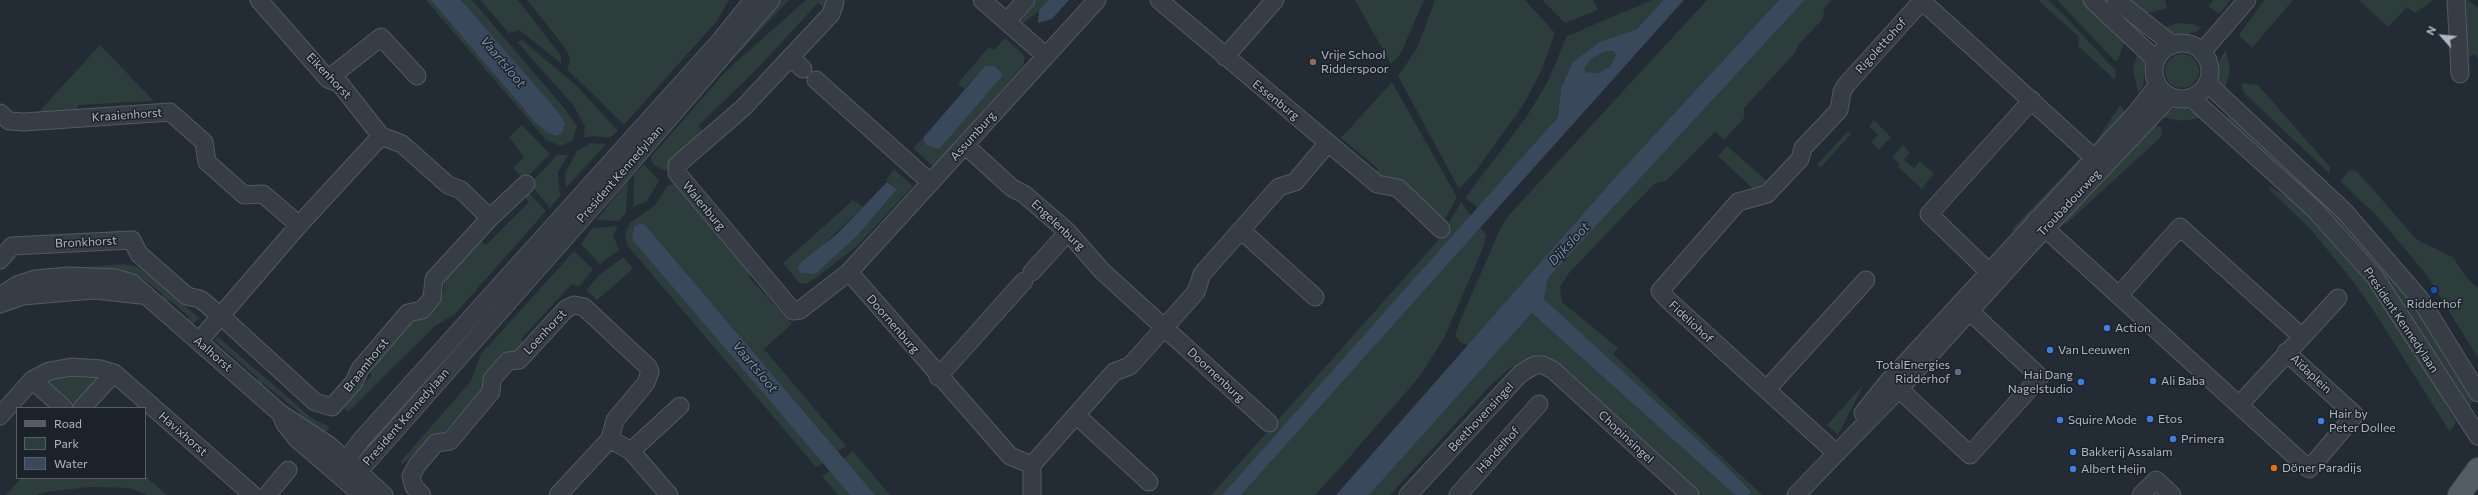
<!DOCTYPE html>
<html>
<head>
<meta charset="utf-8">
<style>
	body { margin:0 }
	#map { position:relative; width:2478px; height:495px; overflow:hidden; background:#232b34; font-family:Commissioner,sans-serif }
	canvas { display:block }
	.legend { position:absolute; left:16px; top:407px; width:130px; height:72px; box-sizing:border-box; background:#1b222a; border:1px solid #575e67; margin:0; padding:5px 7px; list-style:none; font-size:12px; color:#b1b7c2 }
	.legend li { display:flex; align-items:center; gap:8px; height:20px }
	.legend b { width:20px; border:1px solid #575e67 }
	.north { position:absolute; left:2422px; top:16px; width:40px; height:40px; -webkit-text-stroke:3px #1b222a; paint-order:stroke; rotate:297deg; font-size:11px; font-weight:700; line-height:16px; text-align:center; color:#b1b7c2 }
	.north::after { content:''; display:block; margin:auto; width:14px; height:18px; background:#b1b7c2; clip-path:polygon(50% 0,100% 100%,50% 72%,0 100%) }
</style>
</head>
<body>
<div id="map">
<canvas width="2478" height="495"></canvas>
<ul class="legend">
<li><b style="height:5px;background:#545c65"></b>Road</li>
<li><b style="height:11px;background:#2c3d3c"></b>Park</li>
<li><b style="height:11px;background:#3a485b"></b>Water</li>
</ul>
<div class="north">N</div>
</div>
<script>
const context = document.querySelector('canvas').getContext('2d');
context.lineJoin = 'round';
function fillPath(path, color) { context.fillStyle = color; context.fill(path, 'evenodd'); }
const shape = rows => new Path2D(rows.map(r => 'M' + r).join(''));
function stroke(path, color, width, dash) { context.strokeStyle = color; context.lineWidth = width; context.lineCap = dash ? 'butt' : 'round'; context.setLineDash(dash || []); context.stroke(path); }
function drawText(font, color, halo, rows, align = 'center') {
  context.font = font + ' Commissioner,sans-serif'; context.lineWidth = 3; context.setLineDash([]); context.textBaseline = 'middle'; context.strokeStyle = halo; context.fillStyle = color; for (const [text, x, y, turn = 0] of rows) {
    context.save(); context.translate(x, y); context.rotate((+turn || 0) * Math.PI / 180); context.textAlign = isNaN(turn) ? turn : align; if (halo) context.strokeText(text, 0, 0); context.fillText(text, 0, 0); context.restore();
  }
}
fillPath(shape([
	[426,0,432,0,565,123,461,0,472,0,565,109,577,126,573,140,561,146,546,140],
	[480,0,518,0,561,56,561,63,519,30,509,33],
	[527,0,729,0,717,21,624,125,567,69,570,59,566,49],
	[781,0,789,0,667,129],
	[806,0,829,0,827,11,818,3,757,69,698,126,706,134,672,162,665,171,654,165,650,158,726,71],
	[1033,0,1048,0,1039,11,1022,24,1016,19],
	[1355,0,1424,0,1401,53,1391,64],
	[1435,0,1525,0,1555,33,1542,69,1524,104,1476,171,1459,189,1398,76,1417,48],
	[1542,0,1593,0,1598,10,1565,23],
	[1652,0,1663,0,1637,29,1599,42,1572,63,1561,88,1558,117,1478,208,1465,198,1527,116,1547,83,1567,36],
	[1707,0,1779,0,1620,172,1469,346,1460,342,1455,335,1460,321,1500,229,1508,216],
	[1805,0,1832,0,1824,8,1823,19,1799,44,1795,53,1744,108,1744,118,1724,140,1715,132,1667,180,1654,184,1569,273,1560,287,1562,302,1618,348,1613,354,1762,495,1748,495,1751,490,1724,464,1544,299,1548,278],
	[2038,0,2048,0,2065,16,2116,71,2115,80,2078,46,2079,37],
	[2057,0,2086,0,2126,36,2118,60,2115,61],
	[2130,0,2165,0,2167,8,2146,14],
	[2213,0,2231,0,2219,14,2208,6],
	[2264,0,2293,0,2252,48,2239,35],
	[2359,0,2433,0,2415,13,2407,7,2388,27],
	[2462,0,2468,0,2478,8,2478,60,2476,55,2466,56],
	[2178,23,2193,24,2201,27,2198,31,2188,34,2175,34,2161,29],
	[1005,38,1023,54,1025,58,1023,66,974,121,978,124,972,130,969,127,937,163,937,170,913,148,923,138,926,145,1003,75,995,66,985,66,964,89,958,83,989,47,994,50],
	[522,40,577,86,618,131,610,138,593,136,583,138,585,127,574,106,517,42],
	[100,45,154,101,78,105,77,113,34,117],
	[2226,49,2230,71,2224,92,2219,84,2218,73,2220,60],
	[2138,50,2143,56,2145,65,2143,87,2138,93,2133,70],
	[1606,51,1613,51,1616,55,1610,67,1597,73,1586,72,1584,69,1591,59],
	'2165 71a17 17 0 1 1 34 0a17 17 0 1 1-34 0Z',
	[1392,82,1457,197,1445,219,1373,175,1378,169,1341,138],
	[2241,83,2258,85,2330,167,2329,173,2244,93],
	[2120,105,2126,114,2095,149,2093,146],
	[2175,108,2184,108,2203,117,2184,121,2161,117],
	[2231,114,2313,188,2414,304,2475,399,2470,406,2394,290,2355,244,2225,121],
	[1874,120,1891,137,1879,150,1871,142,1878,135,1869,126],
	[2152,123,2162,128,2161,137,2065,225,2063,216],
	[522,125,550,154,524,180,513,168,524,157,509,137],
	[1848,131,1851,134,1820,168,1817,165],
	[591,143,606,144,566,188,565,173,577,151],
	[1903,145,1910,153,1904,160,1914,168,1920,161,1934,174,1922,189,1898,167,1899,164,1892,157],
	[1727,146,1767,181,1762,187,1752,188,1718,156],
	[557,155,568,155,558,172,560,196,550,208,530,184],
	[2082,156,2085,159,2027,224,2012,232,2013,228],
	[644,164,659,181,647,201,633,207,634,175],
	[894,169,913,186,857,246,816,278,806,284,799,283,783,263,853,200,863,207,822,246,859,234,897,189,886,180],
	[2350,170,2356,171,2371,187,2417,240,2453,257,2467,278,2478,288,2478,358,2426,274,2378,217,2340,181],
	[628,181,626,213,619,221,596,220],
	[678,182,751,270,749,277,792,324,764,349,846,446,838,451,646,226,633,239,823,463,816,467,627,245,625,234,630,223,655,205,667,186],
	[2269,186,2293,201,2321,223,2365,277,2413,346,2456,422,2450,432,2377,316,2355,284,2313,232,2268,188],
	[527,191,546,211,455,314,435,326,348,412,344,407,371,376,370,369,412,320,421,318,444,292,444,280,480,240,486,245,529,202,523,195],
	[1461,202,1471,216,1222,495,1211,495,1441,237],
	[618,226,613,235,619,250,600,264,581,244,592,228],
	[1480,227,1486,235,1483,248,1444,338,1420,376,1340,468,1315,495,1241,495],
	[574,251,593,269,579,287,572,284,521,339,525,345,441,435,434,434,403,464,400,462,471,381,481,354],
	[624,257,633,269,597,300,586,290,600,274],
	[123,264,138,267,149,274,199,318,192,325,186,320,189,317,170,300,167,301,162,297,163,294,141,278,138,282,75,268],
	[1532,313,1563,339,1735,495,1701,495,1580,386,1531,358,1510,368,1489,387,1390,495,1369,495],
	[218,337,313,419,330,427,323,435,298,417,299,412,263,383,260,386,256,383,259,379,214,340],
	[60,375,102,376,75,404,47,382],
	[1864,384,1838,435,1827,425],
	[853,451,890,495,875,495,844,459],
	[830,471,850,495,838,495,822,476],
	[145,476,167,495,148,495,130,488,90,487,45,492,37,495,6,495,21,478,145,478]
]), '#2c3d3c');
fillPath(shape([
	[431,0,461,0,558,112,565,123,562,133,556,136,548,133,537,124],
	[1048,0,1069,0,1052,19,1038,23,1039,11],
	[1663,0,1684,0,1241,495,1222,495,1558,117,1561,88,1572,63,1599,42,1637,29],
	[1606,51,1613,51,1616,55,1610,67,1597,73,1586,72,1584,69,1591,59],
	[1779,0,1805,0,1548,278,1544,299,1724,464,1751,491,1748,495,1735,495,1532,313,1369,495,1336,495,1620,172],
	[985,66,995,66,1003,75,939,149,926,145,923,138],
	[887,182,897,189,859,234,815,274,801,273,798,267,801,262,837,234],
	[641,223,646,226,875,495,850,495,632,239,634,227]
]), '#3a485b');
const minor = shape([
	[259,0,328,79,340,84,381,136,402,144,448,185,461,190,490,218],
	[982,0,1046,56],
	[1159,0,1377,184,1398,188,1441,229],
	[2092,0,2156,60],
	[2116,0,2173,45],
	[2456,0,2460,74],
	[835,2,831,14,743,108,677,165,677,173,793,311,800,310,849,272,1097,0],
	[1007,21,1026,0],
	'2154 71a28 28 0 1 1 56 0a28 28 0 1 1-56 0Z',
	[2202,52,2247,0],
	[1225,57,1275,0],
	[791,58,803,69],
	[328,79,381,37,417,76],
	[816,80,931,183],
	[2207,83,2344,211,2420,299,2478,393],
	[2191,98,2314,209,2375,277,2478,436],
	[0,113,9,121,24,122,170,112,204,142,207,162,244,195,263,194,299,225],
	[965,145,1012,188,1024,194,1068,232,1102,271,1269,423],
	[2036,220,2309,469,2355,415,2286,352],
	[1241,230,1315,297],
	[0,260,12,246,132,240,139,254,187,296,200,299,221,316,315,402,332,407,354,382,360,369,408,313,422,310,432,298,434,279,490,218,526,184],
	[849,272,1010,456,1032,465],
	[1032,272,1068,232],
	[1989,272,1929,214,2032,100],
	[2120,294,2180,227,2301,336],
	[0,296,17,285,35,279,69,276,116,278,132,283,280,413,330,446,384,495],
	[0,304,23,296,69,292,95,290,141,295],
	[199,341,299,225,381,136],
	[938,377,1024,281],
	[1898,379,1899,389,1970,455,2040,377,1962,304],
	[32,380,64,408],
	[1767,389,1866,280],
	[2240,404,2338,298],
	[82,408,114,373],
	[1863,413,1887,383,2136,113,2157,86],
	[281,415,285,424,297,439,362,495],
	[1076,415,1149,482],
	[0,416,32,380,49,371,72,367,101,369,114,373,253,495],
	[610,439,631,451,669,495],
	[631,451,680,406],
	[1836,453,1667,299,1660,291,1738,202,1767,194,1800,159,1803,148,1839,110,1842,92,1846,85,1922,1,2104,167],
	[341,477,359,471,615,181,771,0],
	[341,477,346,460,362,439,720,41,753,0],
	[267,495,288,470],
	[422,495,414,487,411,476,417,465,436,443,450,441,491,392,492,379,508,361,519,360,566,309,574,305,584,307,648,367,650,372,646,383,615,420,610,439,558,495],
	[1032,495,1032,465,1114,372,1130,366,1196,292,1202,274,1279,187,1295,182,1328,143],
	[1408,495,1520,374,1535,365,1543,365,1553,370,1690,495],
	[1458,495,1539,404],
	[1796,495,1899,389,2025,250,2170,97],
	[2141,495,2156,480,2172,495]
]);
const major = shape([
	[2459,495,2478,469]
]);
stroke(minor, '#545a63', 19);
stroke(major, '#3f464f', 24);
stroke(minor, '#363d45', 17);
stroke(major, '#545c65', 22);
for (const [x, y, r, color] of [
	[1313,62,4,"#8d6e63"],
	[2434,290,4,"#1a4fb4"],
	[2107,328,4,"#3f7fe0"],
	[2050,350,4,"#3f7fe0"],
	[1958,372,4,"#5c6f8a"],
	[2153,381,4,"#3f7fe0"],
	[2081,382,4,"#3f7fe0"],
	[2150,419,4,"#3f7fe0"],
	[2060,420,4,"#3f7fe0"],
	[2321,421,4,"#3f7fe0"],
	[2173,439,4,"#3f7fe0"],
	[2073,452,4,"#3f7fe0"],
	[2274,468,4,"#e8710a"],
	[2073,469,4,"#3f7fe0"]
]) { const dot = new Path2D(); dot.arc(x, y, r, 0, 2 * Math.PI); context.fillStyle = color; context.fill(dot); stroke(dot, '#1b222a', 1.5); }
drawText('12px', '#b1b7c2', '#1b222a', [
	["Rigolettohof",1881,46,-48],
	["Eikenhorst",329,76,46],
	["Essenburg",1276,100,39],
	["Kraaienhorst",127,115,-4],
	["Assumburg",973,136,-48],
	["President Kennedylaan",620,174,-49],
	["Troubadourweg",2069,203,-47],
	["Walenburg",704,206,50],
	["Engelenburg",1058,225,43],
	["Bronkhorst",86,242,-3],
	["President Kennedylaan",2401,320,56],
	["Fideliohof",1691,322,43],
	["Doornenburg",893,324,49],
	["Loenhorst",545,332,-47],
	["Aalhorst",213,354,41],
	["Braamhorst",366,365,-52],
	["Aïdaplein",2311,374,43],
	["Doornenburg",1216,375,43],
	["President Kennedylaan",406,417,-49],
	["Beethovensingel",1481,417,-47],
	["Havixhorst",183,434,41],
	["Chopinsingel",1626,437,43],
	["Händelhof",1498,450,-48]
]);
drawText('12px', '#b1b7c2', '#1b222a', [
	["Vrije School",1321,55],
	["Ridderspoor",1321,69],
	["Ridderhof",2434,304,"center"],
	["Action",2115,328],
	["Van Leeuwen",2058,350],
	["TotalEnergies",1950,365,"right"],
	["Ridderhof",1950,379,"right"],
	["Hai Dang",2073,375,"right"],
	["Nagelstudio",2073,389,"right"],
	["Ali Baba",2161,381],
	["Hair by",2329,414],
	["Peter Dollee",2329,428],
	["Etos",2158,419],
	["Squire Mode",2068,420],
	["Primera",2181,439],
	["Bakkerij Assalam",2081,452],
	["Döner Paradijs",2282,468],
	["Albert Heijn",2081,469]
], 'left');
drawText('italic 13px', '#7c8ea6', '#1b222a', [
	["Vaartsloot",503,62,50],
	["Dijksloot",1569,244,-47],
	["Vaartsloot",755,367,50]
]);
</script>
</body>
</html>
